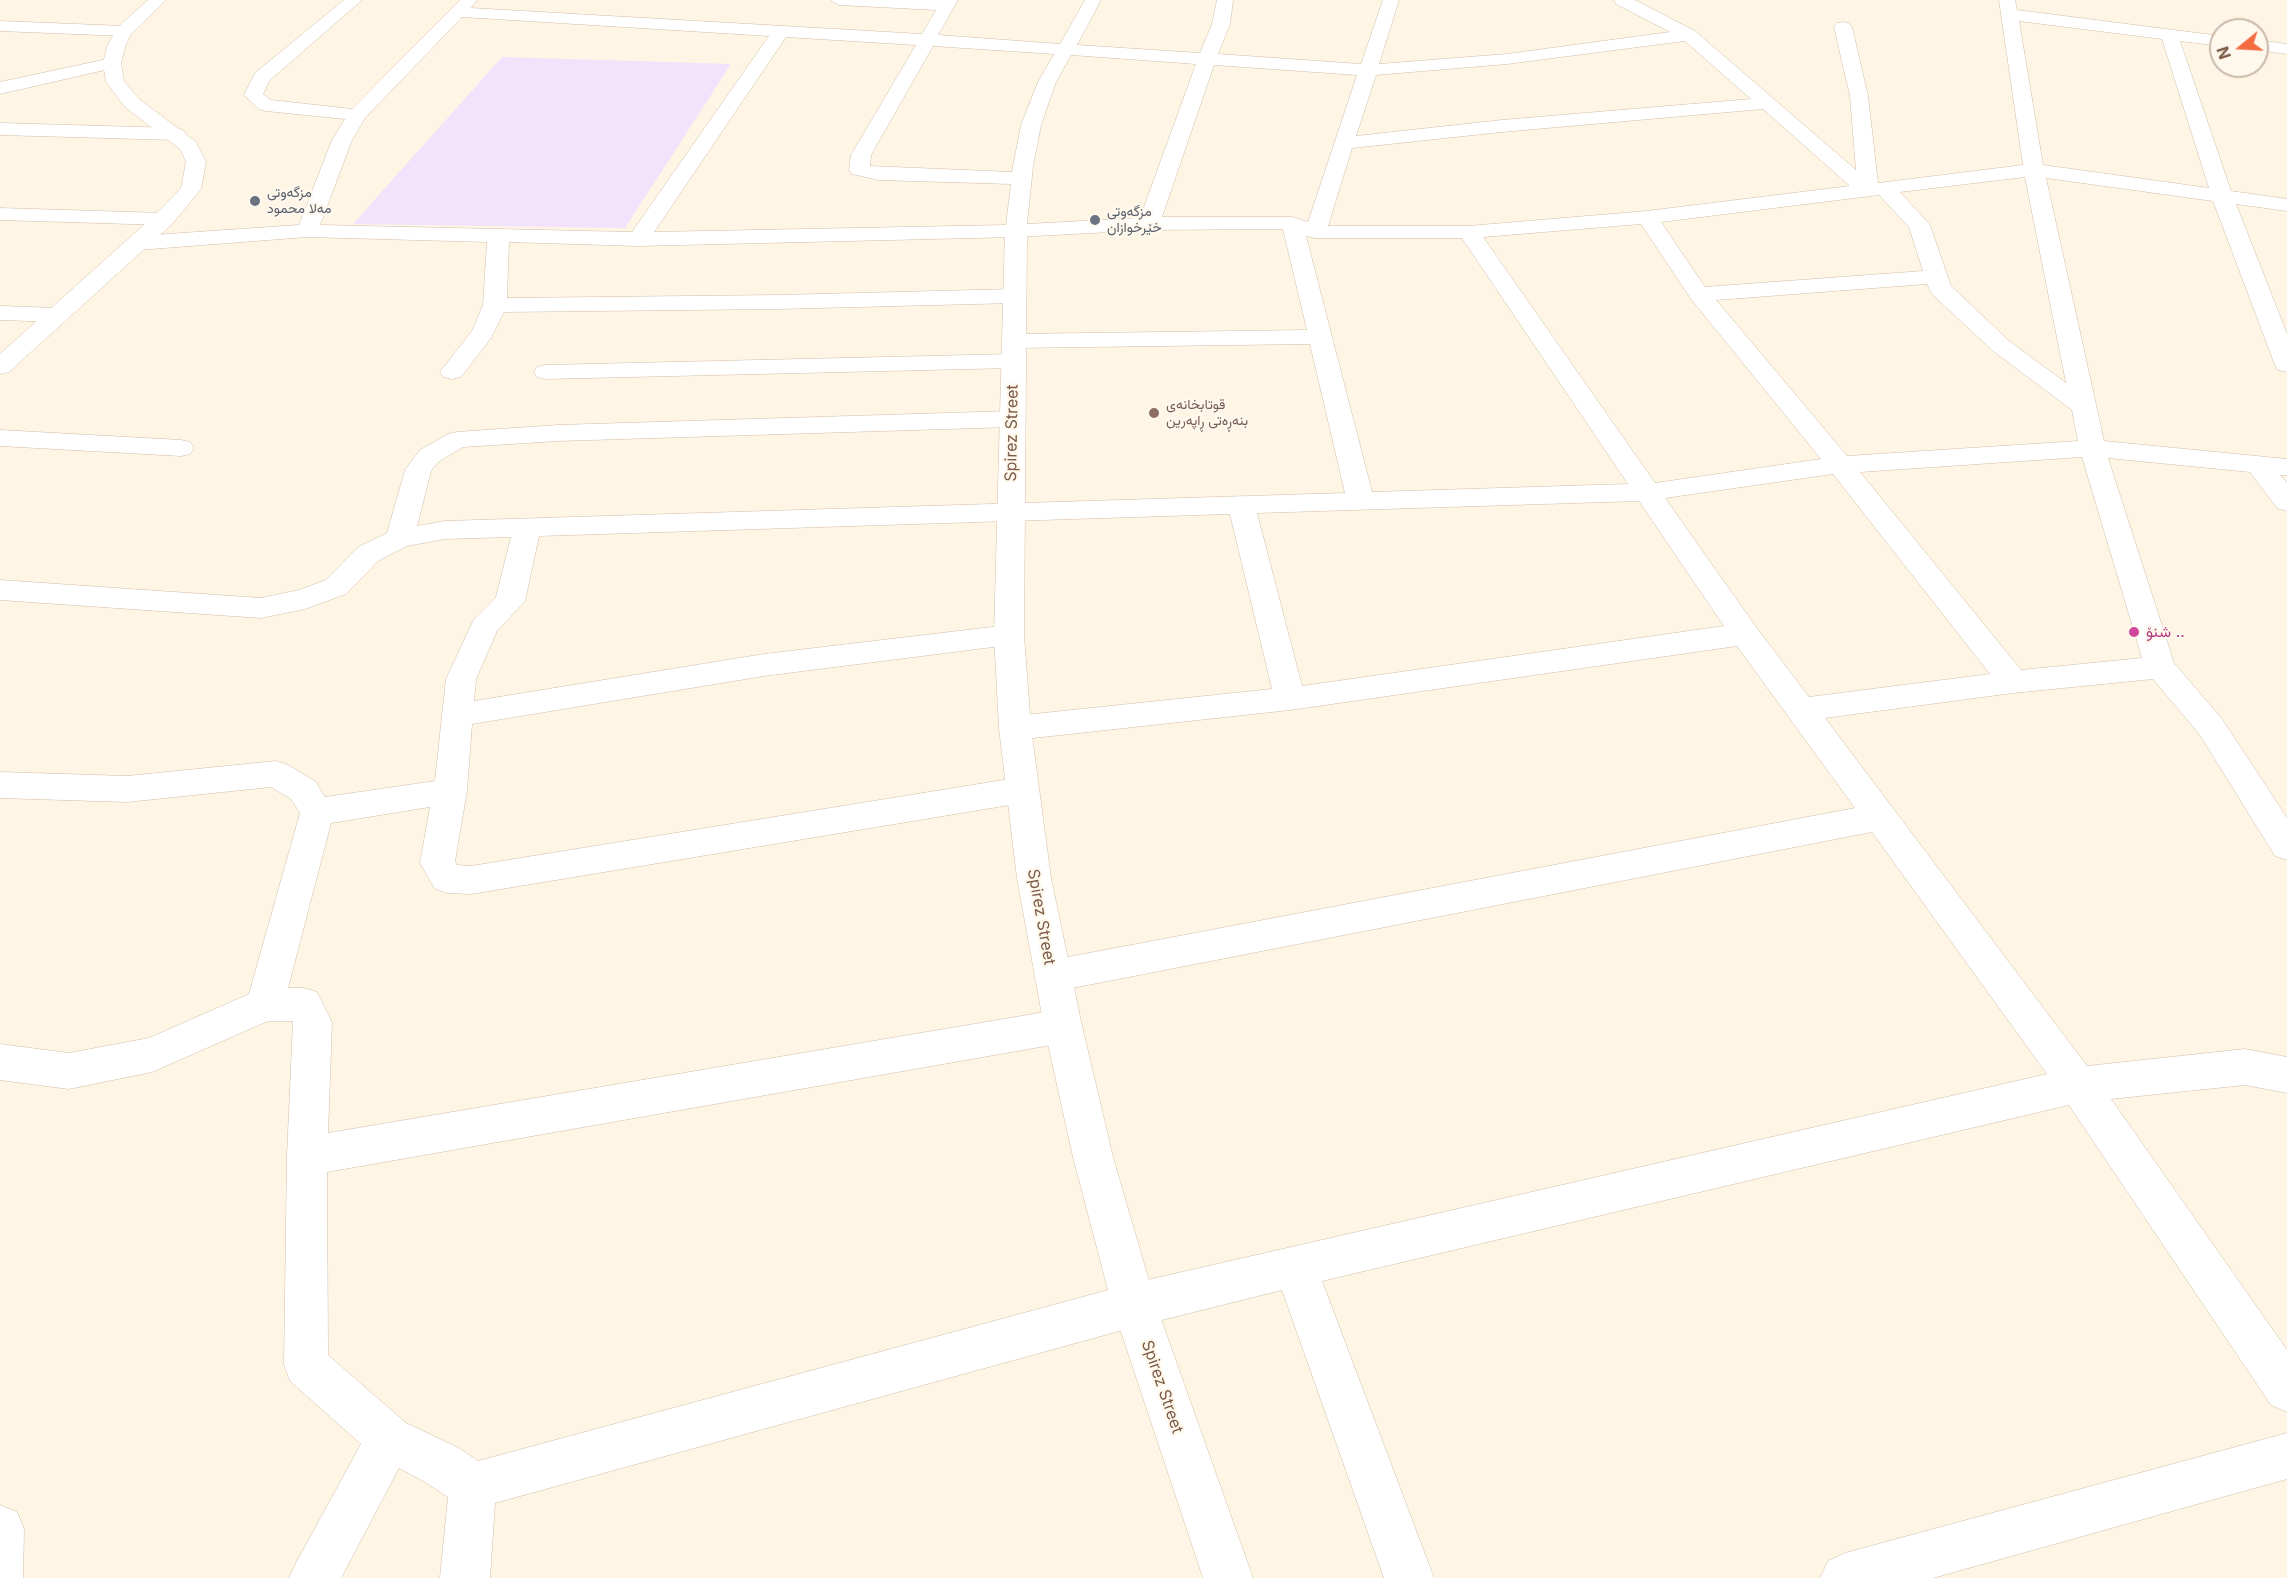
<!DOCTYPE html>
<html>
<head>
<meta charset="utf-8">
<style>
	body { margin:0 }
	#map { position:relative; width:2287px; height:1578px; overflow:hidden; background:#fef5e5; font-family:Inter,sans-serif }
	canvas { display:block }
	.north { position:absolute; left:2209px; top:18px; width:60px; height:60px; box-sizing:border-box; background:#fff8ed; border:2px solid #cab9ab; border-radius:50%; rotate:252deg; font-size:16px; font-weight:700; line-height:24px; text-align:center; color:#7a5b47 }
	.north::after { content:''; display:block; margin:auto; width:21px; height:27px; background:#f36b3f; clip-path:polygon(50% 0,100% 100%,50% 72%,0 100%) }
</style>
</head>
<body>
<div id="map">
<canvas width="2287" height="1578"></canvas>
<div class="north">N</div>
</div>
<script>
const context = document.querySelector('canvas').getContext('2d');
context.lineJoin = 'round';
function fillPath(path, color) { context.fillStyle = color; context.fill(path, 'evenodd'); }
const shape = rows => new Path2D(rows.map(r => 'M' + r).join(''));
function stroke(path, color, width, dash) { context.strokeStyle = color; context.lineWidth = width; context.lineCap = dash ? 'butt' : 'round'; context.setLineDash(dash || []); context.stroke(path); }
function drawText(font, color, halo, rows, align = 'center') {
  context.font = font + ' Inter,Vazirmatn,sans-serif'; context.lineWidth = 4.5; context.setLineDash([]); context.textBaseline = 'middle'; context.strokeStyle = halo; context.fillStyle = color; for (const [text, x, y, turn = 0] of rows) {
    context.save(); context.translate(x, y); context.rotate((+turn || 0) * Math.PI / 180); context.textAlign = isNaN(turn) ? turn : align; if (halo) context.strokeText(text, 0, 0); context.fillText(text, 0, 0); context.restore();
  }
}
fillPath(shape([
	[502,57,731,64,625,228,353,224]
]), '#f2e2fb');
const street = shape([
	[344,0,362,0,270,80,263,94,271,100,352,109,460,0,477,0,471,8,922,34,936,10,839,5,831,0,958,0,938,35,1060,44,1085,0,1101,0,1077,45,1200,53,1212,24,1217,0,1233,0,1230,24,1218,54,1361,64,1383,0,1399,0,1379,64,1507,54,1670,32,1616,4,1614,0,1635,0,1695,31,1856,170,1850,96,1834,27,1837,23,1843,22,1849,23,1852,27,1868,96,1878,183,2023,165,1999,0,2015,0,2017,10,2221,36,2221,46,2180,41,2231,191,2287,199,2287,211,2236,204,2287,334,2287,372,2278,370,2275,365,2213,201,2046,178,2104,441,2287,459,2287,475,2280,475,2287,483,2287,511,2277,508,2250,472,2108,458,2174,663,2222,719,2287,818,2287,860,2275,856,2200,735,2153,679,2013,693,1825,718,2087,1066,2245,1049,2287,1057,2287,1093,2245,1085,2111,1099,2287,1350,2287,1412,2271,1405,2069,1105,1322,1281,1434,1578,1384,1578,1282,1290,1134,1327,495,1503,490,1578,440,1578,448,1497,425,1482,399,1468,341,1578,289,1578,297,1561,361,1444,290,1381,284,1365,287,1156,293,1021,268,1021,152,1072,69,1089,0,1080,0,1044,69,1053,149,1038,249,994,300,813,291,799,271,787,127,802,0,798,0,772,127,776,276,761,288,765,315,781,325,797,435,781,446,679,474,619,496,597,511,537,445,539,407,546,378,561,346,594,305,609,261,618,0,600,0,580,261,598,299,590,326,580,358,547,387,533,405,470,420,450,448,434,457,432,558,425,1012,411,1021,414,1025,419,1021,424,1012,427,558,441,463,447,438,462,431,471,417,526,445,521,1345,493,1310,344,1014,348,1006,346,1002,341,1006,336,1014,334,1307,330,1283,229,1149,230,1016,237,638,246,509,242,507,298,779,295,1015,289,1023,291,1026,296,1023,301,1015,303,779,309,504,312,491,338,461,377,452,379,443,377,440,372,472,331,483,305,487,242,307,237,138,250,130,248,127,243,130,238,138,236,299,225,332,140,345,119,266,111,259,109,244,95,255,73,344,0],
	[462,17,769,36,632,232,320,225,352,140,365,118,462,17],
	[2019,21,2162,39,2209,188,2043,165,2019,21],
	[786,37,916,45,851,155,849,170,852,174,879,180,1011,184,1006,225,654,232,786,37],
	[1685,41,1751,99,1502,120,1356,136,1376,75,1507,64,1685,41],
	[933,46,1054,54,1038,82,1021,125,1012,172,870,166,871,155,933,46],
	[1071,55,1196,64,1140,218,1027,224,1033,166,1041,125,1056,82,1071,55],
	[1214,65,1357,75,1308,222,1292,217,1162,217,1214,65],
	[1763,109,1850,186,1647,211,1468,226,1328,226,1352,148,1502,132,1763,109],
	[2025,177,2066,383,2009,341,1951,286,1930,225,1900,192,2025,177],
	[1879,195,1909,227,1923,271,1705,287,1661,222,1879,195],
	[1641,224,1691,299,1821,459,1655,483,1483,237,1641,224],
	[1306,236,1315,238,1462,238,1628,484,1372,492,1306,236],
	[1927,284,1932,294,1993,351,2072,410,2078,441,1847,456,1716,300,1927,284],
	[2082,457,2142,658,2021,670,1860,472,2082,457],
	[1833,474,1990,674,1809,697,1756,627,1665,498,1833,474],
	[1639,501,1724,626,1302,686,1257,513,1639,501],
	[1230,514,1272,689,1015,716,1004,720,999,728,1004,736,1015,740,1290,710,1737,646,1855,808,1052,960,1039,965,1034,976,1039,987,1052,992,1872,832,2047,1074,1134,1283,478,1461,459,1448,406,1423,328,1355,327,1172,1063,1043,1076,1038,1082,1026,1076,1014,1063,1009,328,1133,332,1022,317,992,304,988,288,988,331,823,430,807,420,863,435,889,447,893,471,894,1022,803,1034,799,1039,790,1034,781,1022,777,471,866,457,865,455,861,467,791,472,724,764,676,1009,645,1020,642,1024,635,1020,628,1009,625,764,654,474,701,476,679,497,631,525,601,539,536,1230,514],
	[0,21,124,26,130,27,133,31,130,35,124,36,0,31,0,21],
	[2257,40,2287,44,2287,54,2257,50,2257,40],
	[112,58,118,59,121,63,118,67,0,94,0,82,112,58],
	[0,123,176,128,183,130,186,134,183,138,176,140,0,135,0,123],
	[0,208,164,213,172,214,175,219,172,224,164,225,0,220,0,208],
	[0,306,58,308,66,310,70,315,66,320,58,322,0,320,0,306],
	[1013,354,1022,356,1025,361,1022,366,1013,368,546,379,537,377,534,372,537,367,546,365,1013,354],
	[0,430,181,440,190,442,194,448,190,454,181,456,0,446,0,430],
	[2287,1433,2287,1479,1933,1578,1820,1578,1828,1561,1845,1553,2287,1433],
	[0,1505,17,1512,24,1529,23,1578,0,1578,0,1505]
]);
const secondary = shape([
	[148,0,166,0,131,34,126,44,121,63,124,81,139,99,196,142,206,162,201,189,172,224,9,372,0,374,0,354,156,214,181,188,186,162,180,149,125,107,106,82,103,63,108,44,118,27,148,0],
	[1016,225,1024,226,1027,231,1024,635,1031,728,1051,878,1082,1026,1113,1157,1156,1305,1253,1578,1203,1578,1112,1305,1073,1157,1044,1026,1017,878,999,728,994,635,1005,231,1008,226,1016,225]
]);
stroke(street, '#d1bda9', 1);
stroke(secondary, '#d7bfa9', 1);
fillPath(street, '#fff');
fillPath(secondary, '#fff');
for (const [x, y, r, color] of [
	[255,201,6,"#6b7280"],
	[1095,220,6,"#6b7280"],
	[1154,413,6,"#8d6e63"],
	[2134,632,6,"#d1479c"]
]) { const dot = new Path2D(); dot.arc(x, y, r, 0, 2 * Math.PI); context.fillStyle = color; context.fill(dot); stroke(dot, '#fff8ed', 2); }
drawText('14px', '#5b616d', '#fff8ed', [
	["مزگه‌وتی",267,193],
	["مه‌لا محمود",267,209],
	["مزگەوتی",1107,212],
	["خێرخوازان",1107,228]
], 'left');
drawText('14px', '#785e54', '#fff8ed', [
	["قوتابخانەی",1166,405],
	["بنەڕەتی ڕاپەرین",1166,421]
], 'left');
drawText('16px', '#7a5b47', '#fff8ed', [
	["Spirez Street",1012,433,-89],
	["Spirez Street",1041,917,80],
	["Spirez Street",1162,1387,71]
]);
drawText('16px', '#b23c85', '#fff8ed', [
	["شنۆ ..",2146,632]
], 'left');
</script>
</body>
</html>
